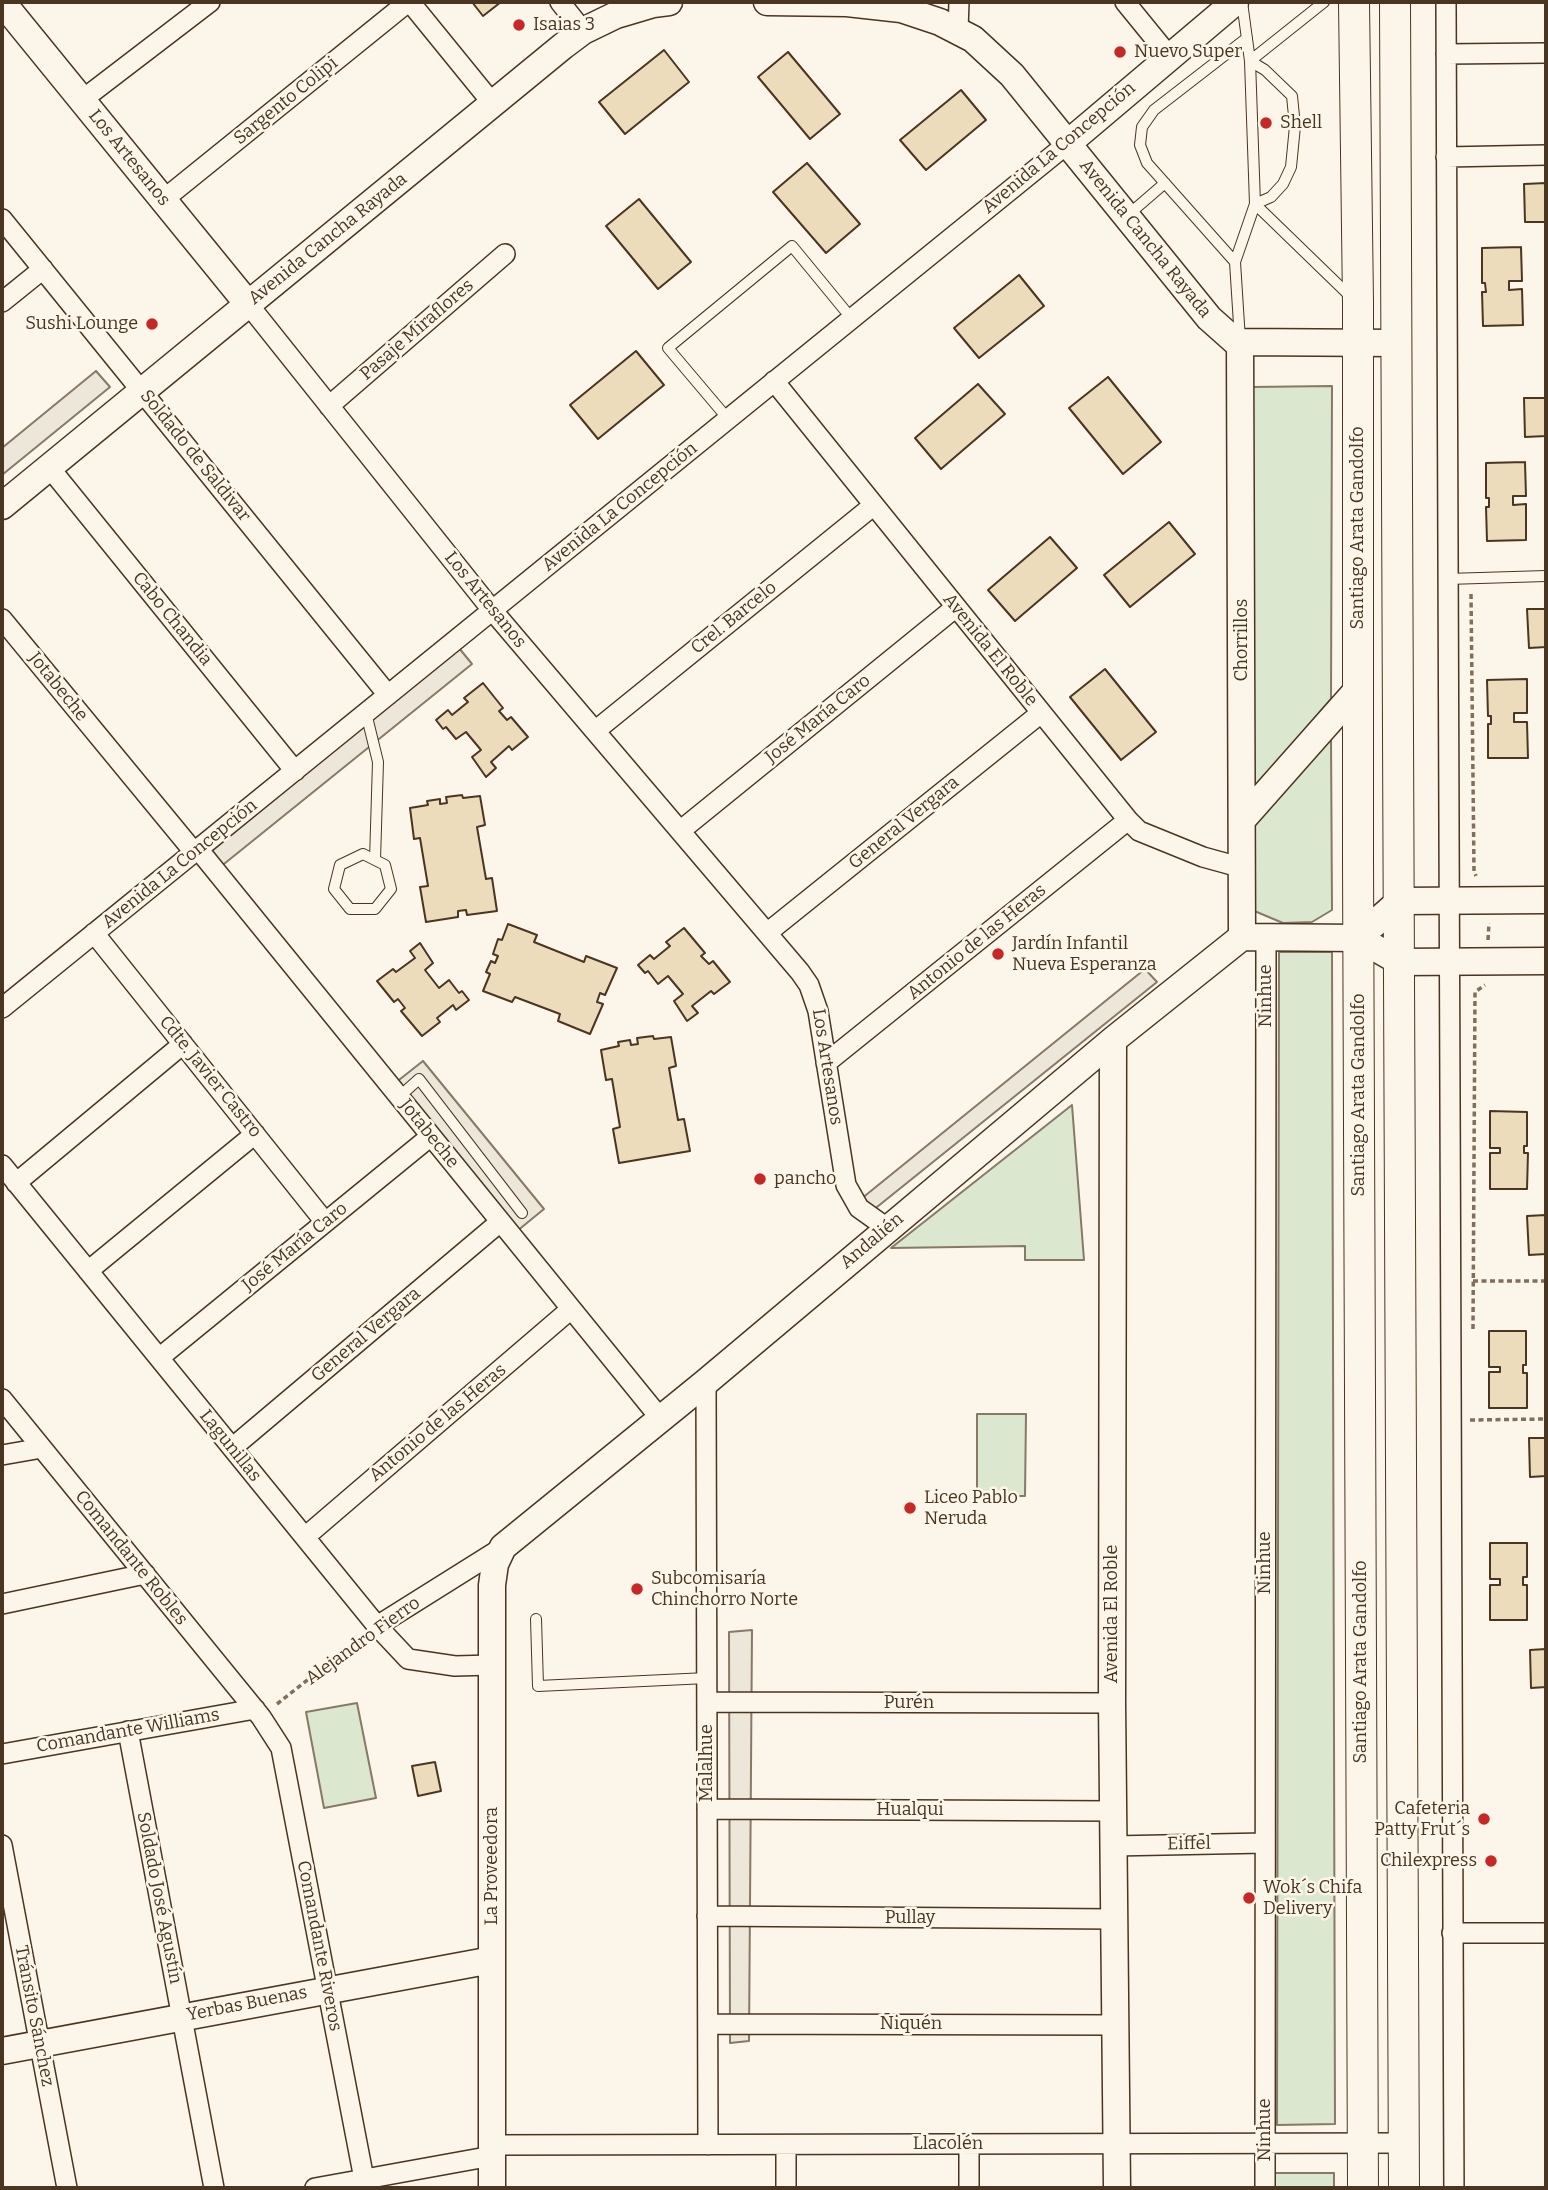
<!DOCTYPE html>
<html>
<head>
<meta charset="utf-8">
<style>
	body { margin:0 }
	#map { position:relative; width:1548px; height:2190px; overflow:hidden; background:#fbf6e9; font-family:Bitter,serif }
	canvas { display:block }
	.frame { position:absolute; inset:0; border:4px solid #4a3520; pointer-events:none }
</style>
</head>
<body>
<div id="map">
<canvas width="1548" height="2190"></canvas>
<div class="frame"></div>
</div>
<script>
const context = document.querySelector('canvas').getContext('2d');
context.lineJoin = 'round';
function fillPath(path, color) { context.fillStyle = color; context.fill(path, 'evenodd'); }
const shape = rows => new Path2D(rows.map(r => 'M' + r).join(''));
function stroke(path, color, width, dash) { context.strokeStyle = color; context.lineWidth = width; context.lineCap = dash ? 'butt' : 'round'; context.setLineDash(dash || []); context.stroke(path); }
function drawText(font, color, halo, rows, align = 'center') {
  context.font = font + ' Bitter,serif'; context.lineWidth = 5; context.setLineDash([]); context.textBaseline = 'middle'; context.strokeStyle = halo; context.fillStyle = color; for (const [text, x, y, turn = 0] of rows) {
    context.save(); context.translate(x, y); context.rotate((+turn || 0) * Math.PI / 180); context.textAlign = isNaN(turn) ? turn : align; if (halo) context.strokeText(text, 0, 0); context.fillText(text, 0, 0); context.restore();
  }
}
const green = shape([
	[1332,386,1331,699,1251,792,1252,387,1332,386],
	[1331,739,1332,910,1312,922,1283,923,1252,910,1251,827,1331,739],
	[1279,952,1332,952,1335,2124,1277,2125,1279,952],
	[1072,1105,1084,1260,1025,1260,1025,1246,891,1248,1072,1105],
	[977,1414,1026,1414,1025,1496,977,1496,977,1414],
	[357,1703,376,1798,324,1808,306,1712,357,1703],
	[1266,2173,1334,2173,1334,2188,1267,2188,1266,2173]
]);
fillPath(green, '#dce7d0');
stroke(green, '#887966', 2);
const parking = shape([
	[96,371,110,387,2,475,2,448,96,371],
	[459,648,472,664,219,868,207,855,459,648],
	[1145,969,1157,982,872,1211,861,1199,1145,969],
	[423,1061,544,1209,511,1236,390,1087,423,1061],
	[752,1630,749,2041,730,2043,729,1632,752,1630]
]);
fillPath(parking, '#ede7d9');
stroke(parking, '#887966', 2);
const building = shape([
	[472,2,501,2,483,16,472,2],
	[664,50,689,82,625,134,599,102,664,50],
	[788,52,840,114,810,139,758,77,788,52],
	[961,90,986,120,926,170,900,140,961,90],
	[807,163,860,224,826,253,773,192,807,163],
	[1546,183,1546,222,1525,222,1524,184,1546,183],
	[639,199,691,262,658,289,606,226,639,199],
	[1521,247,1522,281,1509,281,1509,290,1522,289,1523,325,1483,326,1482,292,1486,292,1485,283,1482,283,1482,248,1521,247],
	[1019,275,1044,306,979,358,954,328,1019,275],
	[636,351,664,385,598,439,570,405,636,351],
	[1108,377,1161,442,1123,474,1069,408,1108,377],
	[978,384,1005,414,941,469,915,438,978,384],
	[1524,398,1546,398,1546,436,1525,437,1524,398],
	[1525,462,1526,496,1513,496,1513,505,1526,504,1526,540,1487,541,1486,507,1489,507,1489,498,1486,498,1486,463,1525,462],
	[1169,522,1195,554,1130,607,1104,575,1169,522],
	[1050,537,1077,568,1015,621,988,590,1050,537],
	[1527,609,1546,609,1546,647,1529,648,1527,609],
	[1105,669,1156,732,1121,760,1070,697,1105,669],
	[1527,679,1527,713,1514,713,1514,722,1527,722,1528,758,1488,758,1488,724,1491,724,1491,716,1488,716,1487,680,1527,679],
	[483,683,503,708,499,711,507,720,511,717,528,737,512,750,509,746,491,762,496,768,486,777,472,757,481,750,466,732,456,739,446,727,443,729,436,720,448,710,452,715,468,702,464,698,483,683],
	[462,795,463,798,480,796,485,825,477,827,486,879,492,878,497,911,467,915,466,910,458,911,458,917,426,922,420,887,428,886,420,838,414,839,410,808,428,805,427,801,440,799,440,804,447,803,446,797,462,795],
	[508,924,537,935,534,942,584,962,586,956,617,968,605,995,600,993,597,1002,603,1004,590,1034,558,1021,560,1014,515,997,512,1002,483,991,490,974,486,972,491,961,495,963,498,956,493,954,498,939,502,940,508,924],
	[684,928,705,953,701,956,709,964,713,961,730,982,714,994,711,991,692,1006,698,1013,687,1021,674,1001,683,994,668,976,658,984,648,971,645,973,638,965,650,955,654,959,670,946,666,942,684,928],
	[420,943,433,963,425,970,439,988,449,980,459,993,462,991,469,1000,456,1010,453,1005,437,1018,440,1022,422,1036,401,1011,405,1008,398,999,394,1002,377,981,393,969,396,972,415,958,410,951,420,943],
	[653,1036,654,1039,671,1037,676,1066,669,1068,678,1120,684,1119,690,1151,619,1163,613,1129,620,1127,612,1079,606,1080,601,1050,619,1046,618,1042,630,1040,631,1045,638,1044,637,1038,653,1036],
	[1490,1111,1527,1112,1527,1146,1524,1146,1524,1153,1528,1153,1527,1189,1490,1189,1490,1153,1500,1153,1500,1148,1490,1148,1490,1111],
	[1546,1215,1546,1254,1529,1255,1527,1216,1546,1215],
	[1489,1331,1526,1331,1526,1365,1523,1365,1523,1373,1527,1373,1527,1408,1489,1408,1489,1372,1500,1372,1500,1367,1489,1367,1489,1331],
	[1529,1438,1546,1438,1546,1476,1530,1477,1529,1438],
	[1490,1543,1527,1543,1527,1577,1523,1577,1523,1585,1527,1585,1527,1620,1490,1620,1490,1585,1500,1585,1500,1579,1490,1579,1490,1543],
	[1546,1649,1546,1687,1531,1688,1530,1650,1546,1649],
	[435,1762,441,1791,418,1796,412,1766,435,1762]
]);
fillPath(building, '#ecdcbc');
stroke(building, '#4a3520', 2);
const lane = shape([
	[1250,61,1265,70,1292,96,1295,126,1291,167,1283,184,1271,197,1255,204],
	[1250,61,1324,2],
	[1255,204,1353,299],
	[1128,215,1165,183],
	[1235,262,1147,163,1140,145,1142,127,1154,110,1247,38],
	[1240,340,1235,262,1255,204,1250,61,1242,2],
	[728,419,668,348,792,246,852,319],
	[1447,579,1546,576],
	[366,713,378,762,375,860],
	[363,854,385,865,391,889,375,909,350,909,334,889,340,865,363,854],
	[399,1097,419,1079,522,1213],
	[536,1619,538,1686,707,1678]
]);
const street = shape([
	[410,2,493,104],
	[560,2,583,31],
	[1125,2,1169,56],
	[1446,2,1454,2188],
	[958,30,959,2],
	[1446,54,1546,53],
	[82,100,210,2],
	[1446,157,1546,155],
	[163,200,408,2],
	[2,219,388,695],
	[2,302,43,269],
	[248,304,492,610,800,972,809,985,818,1011,846,1185,859,1208,887,1228],
	[774,381,1128,820,1139,831,1203,857,1243,868],
	[329,406,505,254],
	[49,467,295,771],
	[2,619,194,852],
	[595,731,874,505],
	[680,831,956,607],
	[198,849,660,1418],
	[94,933,325,1222],
	[767,933,1041,713],
	[2,1008,1067,144],
	[826,1063,1128,820],
	[2,1165,377,1626,408,1659,455,1666,492,1665],
	[16,1183,183,1044],
	[88,1271,255,1134],
	[159,1358,431,1136],
	[706,1382,708,2145],
	[2,1399,261,1717,281,1748,364,2179],
	[232,1448,500,1222],
	[2,1455,42,1448],
	[305,1537,571,1309],
	[2,1604,145,1574],
	[377,1626,503,1547],
	[707,1702,1112,1703],
	[128,1731,214,2188],
	[2,1754,255,1709],
	[707,1809,1113,1811],
	[2,1845,67,2188],
	[1113,1846,1265,1843],
	[707,1916,1114,1919],
	[1452,1933,1546,1933],
	[708,2024,1115,2025],
	[969,2144,969,2188],
	[492,2145,1404,2143],
	[786,2145,786,2188],
	[315,2188,492,2156],
	[1265,2188,1266,938]
]);
const secondary = shape([
	[2,2,248,304],
	[767,2,847,3,901,9,940,22,973,39,1012,75,1209,318,1236,342,1397,343],
	[1067,144,1235,2],
	[1240,343,1242,937],
	[2,506,563,46,583,31,616,15,653,4,669,2],
	[1243,819,1358,689],
	[1242,937,1358,938,1400,962,1546,961],
	[1358,938,1400,901,1546,900],
	[1113,1040,1112,1703,1117,2188],
	[2,2051,492,1960],
	[492,2188,492,1585,495,1564,503,1547,706,1382,1113,1040,1242,937]
]);
const primary = shape([
	[1354,2,1358,303,1358,860,1363,2188],
	[1395,2,1404,2188]
]);
stroke(lane, '#4a3520', 12);
stroke(street, '#4a3520', 22);
stroke(secondary, '#4a3520', 29);
stroke(primary, '#4a3520', 32);
stroke(shape([
	[1471,594,1474,871,1476,876],
	[1488,940,1489,923],
	[1473,1281,1546,1281],
	[1473,1329,1475,992,1485,985],
	[1470,1420,1546,1419],
	[277,1704,361,1638]
]), '#7f6f5c', 3.5, [5, 3.5]);
stroke(lane, '#fbf6e9', 10);
stroke(street, '#fbf6e9', 19);
stroke(secondary, '#fbf6e9', 26);
stroke(primary, '#fbf6e9', 30);
for (const [x, y, r, color] of [
	[519,25,7,"#c62828"],
	[1120,52,7,"#c62828"],
	[1266,123,7,"#c62828"],
	[152,324,7,"#c62828"],
	[998,954,7,"#c62828"],
	[760,1179,7,"#c62828"],
	[910,1508,7,"#c62828"],
	[637,1589,7,"#c62828"],
	[1484,1819,7,"#c62828"],
	[1491,1861,7,"#c62828"],
	[1249,1898,7,"#c62828"]
]) { const dot = new Path2D(); dot.arc(x, y, r, 0, 2 * Math.PI); context.fillStyle = color; context.fill(dot); stroke(dot, '#fbf6e9', 2.5); }
drawText('18px', '#4a3520', '#fbf6e9', [
	["Isaias 3",533,25],
	["Nuevo Super",1134,52],
	["Shell",1280,123],
	["Sushi Lounge",138,324,"right"],
	["Jardín Infantil",1012,944],
	["Nueva Esperanza",1012,965],
	["pancho",774,1179],
	["Liceo Pablo",924,1498],
	["Neruda",924,1519],
	["Subcomisaría",651,1579],
	["Chinchorro Norte",651,1600],
	["Cafeteria",1470,1809,"right"],
	["Patty Frut´s",1470,1830,"right"],
	["Chilexpress",1477,1861,"right"],
	["Wok´s Chifa",1263,1888],
	["Delivery",1263,1909]
], 'left');
drawText('18px', '#4a3520', '#fbf6e9', [
	["Sargento Colipi",286,101,-39],
	["Avenida La Concepción",1059,148,-40],
	["Los Artesanos",129,158,51],
	["Avenida Cancha Rayada",328,239,-39],
	["Avenida Cancha Rayada",1145,239,51],
	["Pasaje Miraflores",417,330,-41],
	["Soldado de Saldivar",195,456,51],
	["Avenida La Concepción",620,507,-39],
	["Santiago Arata Gandolfo",1358,528,-90],
	["Los Artesanos",485,600,51],
	["Crel. Barcelo",734,618,-39],
	["Cabo Chandia",172,619,51],
	["Chorrillos",1242,640,-90],
	["Avenida El Roble",990,650,51],
	["Jotabeche",58,687,51],
	["José María Caro",818,719,-39],
	["General Vergara",904,823,-39],
	["Avenida La Concepción",180,864,-39],
	["Antonio de las Heras",977,942,-39],
	["Ninhue",1266,996,-90],
	["Los Artesanos",827,1067,81],
	["Cdte. Javier Castro",210,1077,51],
	["Santiago Arata Gandolfo",1359,1095,-90],
	["Jotabeche",429,1134,51],
	["Andalién",872,1241,-40],
	["José María Caro",295,1247,-39],
	["General Vergara",366,1335,-40],
	["Antonio de las Heras",438,1423,-40],
	["Lagunillas",230,1446,51],
	["Comandante Robles",131,1558,51],
	["Ninhue",1265,1563,-90],
	["Avenida El Roble",1112,1614,-90],
	["Alejandro Fierro",363,1641,-36],
	["Santiago Arata Gandolfo",1361,1662,-90],
	["Purén",909,1703],
	["Comandante Williams",128,1731,-10],
	["Malalhue",707,1763,-90],
	["Hualqui",910,1810],
	["Eiffel",1189,1844,-1],
	["La Proveedora",492,1866,-90],
	["Soldado José Agustín",159,1898,79],
	["Pullay",910,1918],
	["Comandante Riveros",319,1946,79],
	["Yerbas Buenas",247,2004,-11],
	["Tránsito Sánchez",34,2016,79],
	["Ñiquén",911,2024],
	["Ninhue",1265,2130,-90],
	["Llacolén",948,2144]
]);
</script>
</body>
</html>
